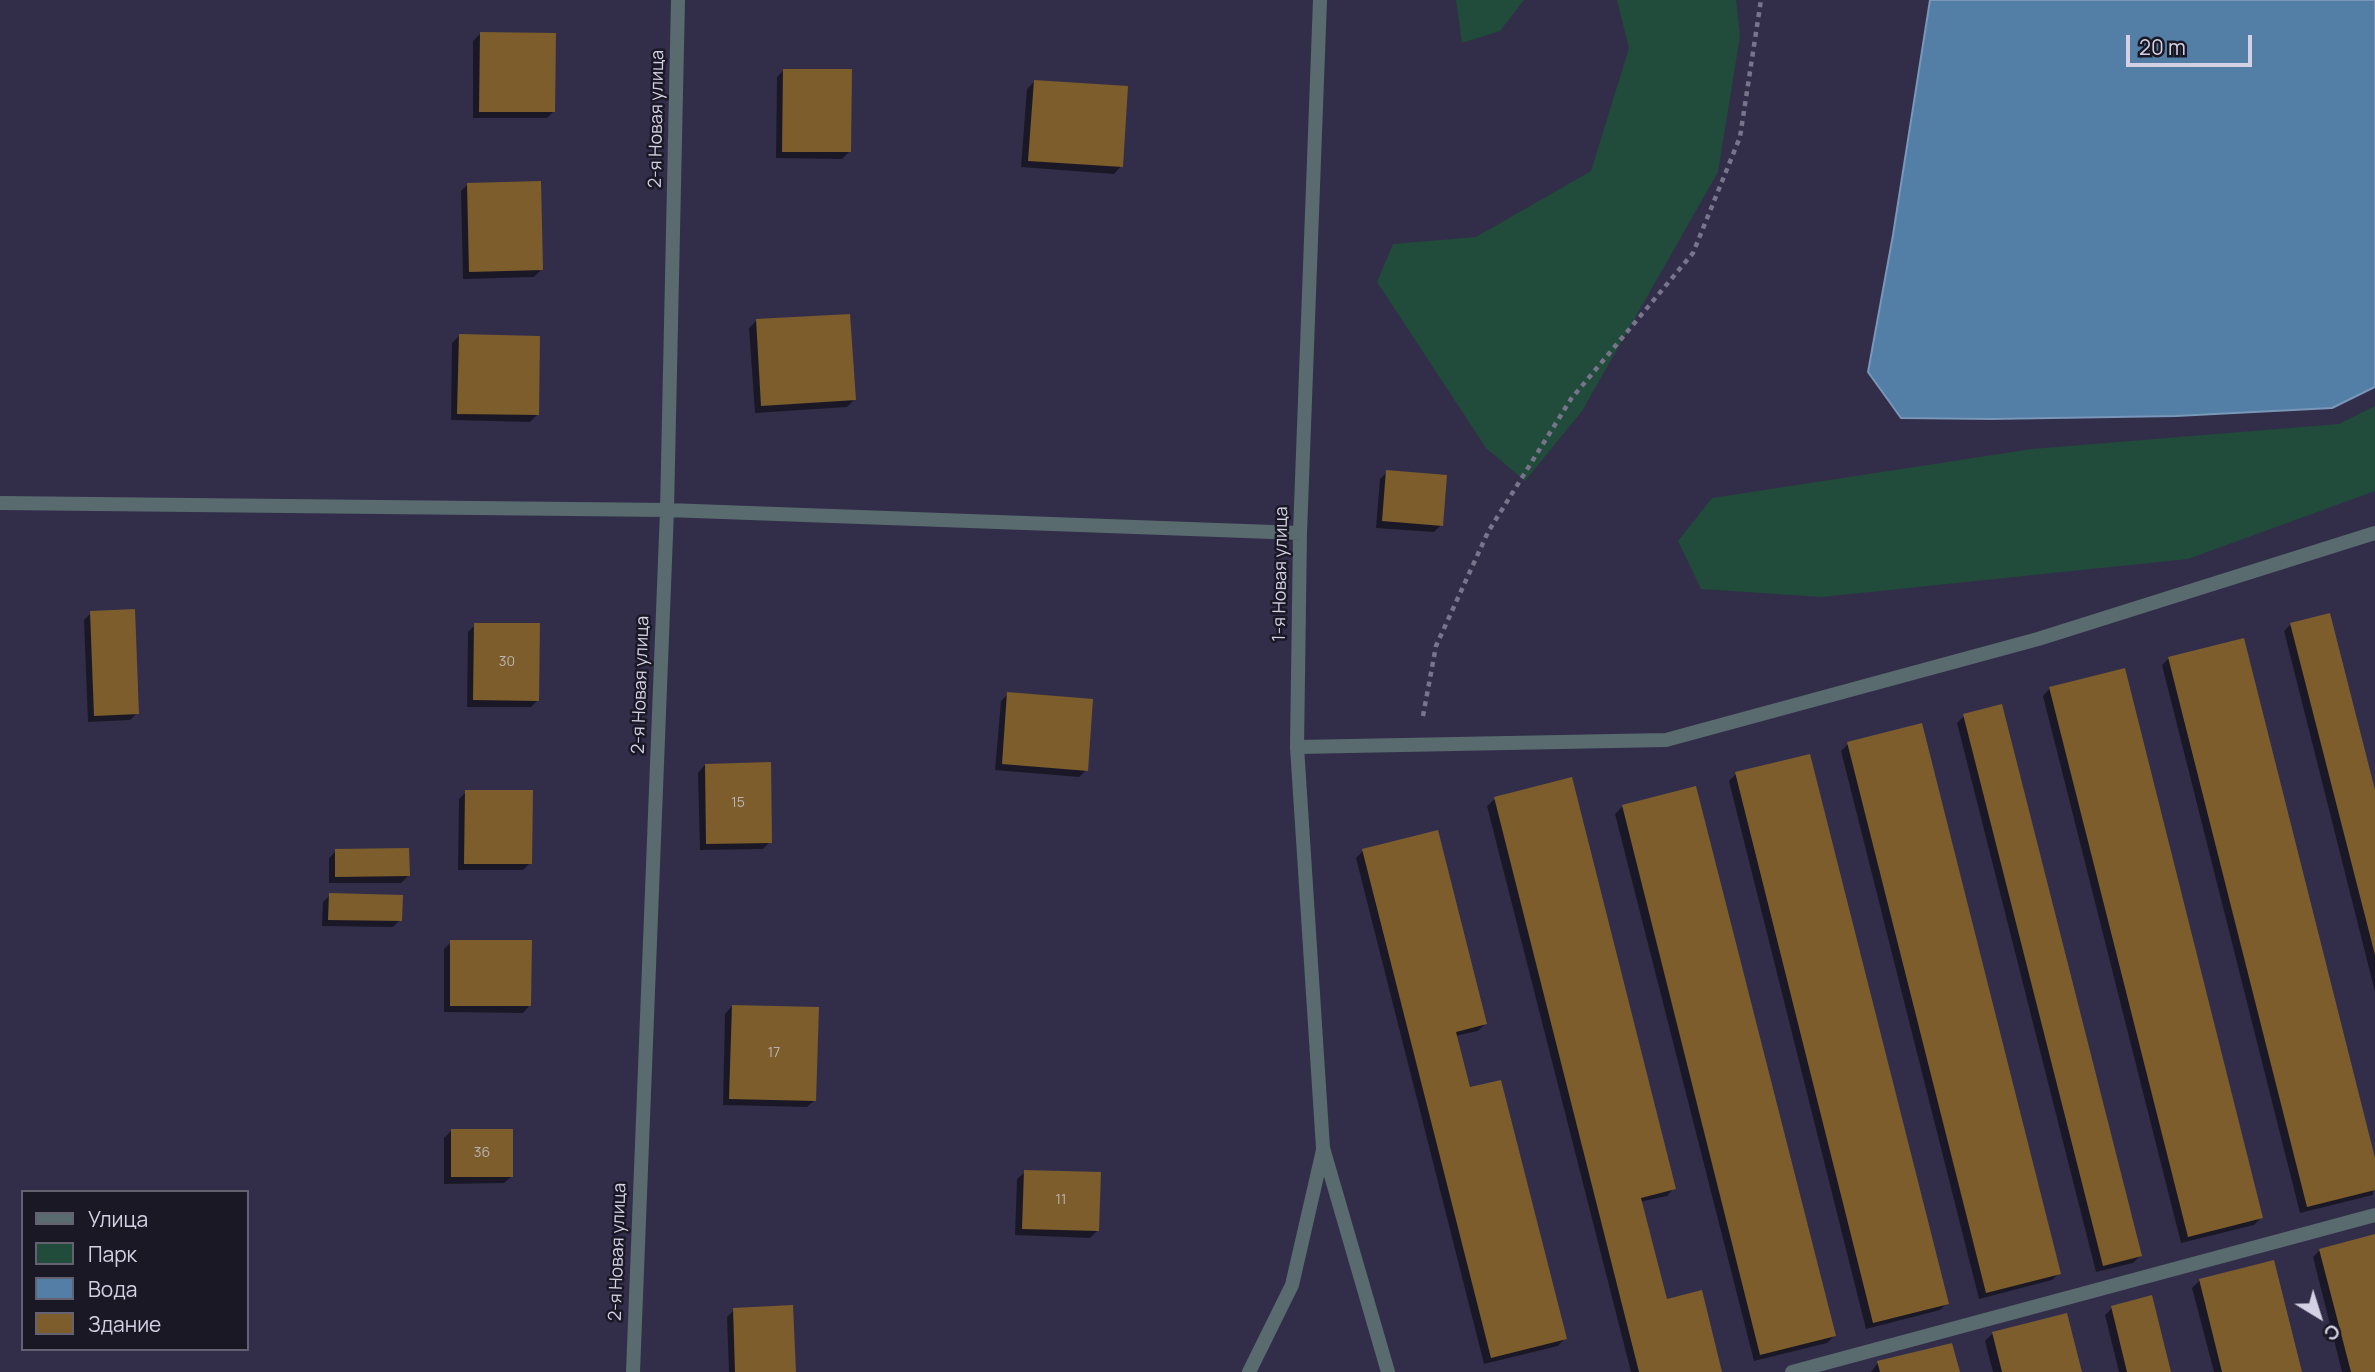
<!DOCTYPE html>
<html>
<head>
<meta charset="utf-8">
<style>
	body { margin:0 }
	#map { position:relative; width:2375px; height:1372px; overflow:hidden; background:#322e4a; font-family:Manrope,sans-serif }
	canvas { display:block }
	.legend { position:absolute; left:21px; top:1190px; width:228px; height:161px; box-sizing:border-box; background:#1a1825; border:2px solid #646271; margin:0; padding:9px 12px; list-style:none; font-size:21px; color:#d3d1e3 }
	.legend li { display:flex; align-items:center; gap:14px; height:35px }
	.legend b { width:35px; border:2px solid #646271 }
	.north { position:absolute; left:2284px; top:1281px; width:70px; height:70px; -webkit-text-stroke:5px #1a1825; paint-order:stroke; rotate:142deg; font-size:19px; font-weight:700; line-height:28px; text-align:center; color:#d3d1e3 }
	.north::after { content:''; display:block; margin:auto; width:24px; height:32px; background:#d3d1e3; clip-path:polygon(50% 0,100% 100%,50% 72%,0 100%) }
	.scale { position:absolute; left:2126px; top:35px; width:126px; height:32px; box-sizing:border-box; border:4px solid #d3d1e3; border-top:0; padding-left:9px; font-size:21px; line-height:24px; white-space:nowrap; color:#d3d1e3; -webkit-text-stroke:5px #1a1825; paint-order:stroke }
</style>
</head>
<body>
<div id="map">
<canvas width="2375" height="1372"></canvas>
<ul class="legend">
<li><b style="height:9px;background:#596b6e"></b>Улица</li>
<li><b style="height:19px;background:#214b3a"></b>Парк</li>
<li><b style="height:19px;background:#537ea6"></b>Вода</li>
<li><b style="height:19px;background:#7c5d2b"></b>Здание</li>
</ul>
<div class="north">С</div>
<div class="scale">20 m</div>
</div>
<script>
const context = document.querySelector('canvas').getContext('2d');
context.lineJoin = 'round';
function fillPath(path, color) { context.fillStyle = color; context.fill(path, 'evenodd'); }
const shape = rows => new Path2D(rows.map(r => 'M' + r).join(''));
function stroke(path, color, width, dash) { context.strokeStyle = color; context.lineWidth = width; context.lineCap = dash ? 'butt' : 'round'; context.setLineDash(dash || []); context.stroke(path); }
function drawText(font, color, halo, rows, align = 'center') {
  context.font = font + ' Manrope,sans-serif'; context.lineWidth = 5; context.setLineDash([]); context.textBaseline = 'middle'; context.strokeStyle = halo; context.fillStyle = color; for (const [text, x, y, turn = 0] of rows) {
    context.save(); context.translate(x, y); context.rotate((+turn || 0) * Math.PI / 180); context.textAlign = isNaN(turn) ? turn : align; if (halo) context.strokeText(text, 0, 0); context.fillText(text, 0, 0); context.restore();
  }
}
fillPath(shape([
	[1456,0,1524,0,1500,31,1462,43],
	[1617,0,1736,0,1740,36,1718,172,1582,411,1525,481,1486,448,1377,282,1393,244,1476,237,1591,171,1629,48],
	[2375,406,2375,491,2188,559,1822,597,1701,589,1678,541,1712,498,2032,449,2339,424]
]), '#214b3a');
const water = shape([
	[1930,0,2375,0,2375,387,2332,408,2176,416,1991,419,1901,418,1868,372,1893,235,1930,0]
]);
fillPath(water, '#537ea6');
stroke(water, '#7997b8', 2);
fillPath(shape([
	[480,34,554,111,547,118,473,118,473,41],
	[784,70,849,152,842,159,776,158,777,77],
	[1034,82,1121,166,1114,174,1021,167,1027,89],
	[468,184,541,270,534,277,463,279,461,191],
	[756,321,854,400,847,407,755,413,749,328],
	[459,336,537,415,530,422,451,420,452,343],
	[1387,472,1441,525,1434,532,1376,528,1380,479],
	[91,613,137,713,130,720,88,722,84,620],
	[2291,624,2375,797,2375,992,2284,631],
	[475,625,538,700,531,707,467,707,468,632],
	[2169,658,2375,1166,2373,1195,2300,1213,2162,665],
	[2050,688,2262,1217,2254,1225,2181,1243,2043,696],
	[1008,694,1086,770,1079,777,995,770,1001,701],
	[1964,716,2140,1256,2133,1263,2096,1272,1957,723],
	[1848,744,2059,1273,2052,1280,1979,1299,1841,751],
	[705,765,770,842,763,849,700,850,698,773],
	[1736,774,1947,1303,1940,1310,1866,1329,1729,781],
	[1695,788,1834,1336,1827,1343,1754,1361,1615,814,1622,807],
	[466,792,530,863,523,870,458,870,459,799],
	[1495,799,1674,1188,1667,1196,1640,1202,1665,1301,1721,1372,1631,1372,1487,806],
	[336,851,408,876,401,883,329,883,329,858],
	[1363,851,1485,1024,1478,1031,1455,1036,1468,1090,1565,1338,1558,1346,1484,1364,1356,858],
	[330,895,400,920,393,927,322,926,323,902],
	[451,942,530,1005,523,1013,444,1012,444,949],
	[732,1006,815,1100,807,1107,723,1105,725,1014],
	[451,1131,512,1176,504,1183,444,1184,444,1138],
	[1025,1172,1097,1231,1090,1238,1015,1235,1017,1179],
	[2375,1236,2375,1372,2342,1372,2313,1257,2320,1250],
	[2272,1263,2300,1372,2214,1372,2192,1288,2199,1281],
	[2112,1308,2170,1372,2119,1372,2105,1315],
	[734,1310,794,1372,729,1372,727,1317],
	[1992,1334,2080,1372,1993,1372,1985,1341],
	[1878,1363,1958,1372,1871,1372]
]), '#0007');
fillPath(shape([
	[480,32,556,33,555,112,479,112],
	[783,69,852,69,851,152,782,152],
	[1034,80,1128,86,1123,167,1028,161],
	[541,181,543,270,469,272,467,183],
	[850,314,856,400,761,406,756,319],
	[459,334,540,336,539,415,457,414],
	[1386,470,1447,475,1443,526,1382,521],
	[135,609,139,714,94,716,90,611],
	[2330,613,2375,790,2375,955,2290,623],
	[474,623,540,623,539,701,473,700],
	[2244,638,2375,1158,2375,1190,2307,1207,2168,657],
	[2125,668,2263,1218,2188,1237,2049,687],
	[1007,692,1093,699,1088,771,1002,764],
	[2002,704,2142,1256,2103,1266,1963,714],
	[1922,723,2061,1274,1986,1293,1847,742],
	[1810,754,1949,1304,1873,1323,1735,772],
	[771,762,772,843,706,844,705,764],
	[1572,777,1676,1189,1641,1198,1667,1299,1702,1290,1722,1372,1639,1372,1494,797],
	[1696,786,1836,1336,1760,1355,1622,805],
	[465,790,533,790,532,864,464,864],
	[1438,830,1487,1024,1456,1032,1470,1087,1501,1080,1567,1339,1491,1358,1362,849],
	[409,848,410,876,335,877,335,849],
	[329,893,403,895,402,921,328,920],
	[450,940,532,940,531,1006,450,1006],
	[732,1005,819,1007,816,1101,729,1099],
	[451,1129,513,1129,513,1177,451,1177],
	[1024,1170,1101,1172,1099,1231,1022,1229],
	[2375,1234,2375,1372,2351,1372,2319,1249],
	[2274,1260,2302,1372,2222,1372,2199,1279],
	[2152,1295,2171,1372,2127,1372,2111,1306],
	[793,1305,796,1372,735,1372,733,1308],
	[2067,1313,2082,1372,2002,1372,1992,1332],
	[1952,1343,1960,1372,1880,1372,1877,1361]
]), '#7c5d2b');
stroke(shape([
	[1423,716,1436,646,1488,532,1571,399,1693,253,1740,137,1761,0]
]), '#77748c', 4.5, [5, 5]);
stroke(shape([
	[1297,747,1666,740,2038,639,2375,533],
	[1792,1372,2375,1215]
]), '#596b6e', 14);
stroke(shape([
	[1320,0,1300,533,1297,747,1323,1148,1388,1372],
	[0,503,667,510,1300,533],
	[633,1372,667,510,678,0],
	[1249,1372,1292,1285,1323,1150]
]), '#596b6e', 14);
drawText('14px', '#bdb4b5', null, [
	["30",507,662],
	["15",738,803],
	["17",774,1053],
	["36",482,1153],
	["11",1061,1200]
]);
drawText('18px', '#d3d1e3', '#1a1825', [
	["2-я Новая улица",657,119,-89],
	["1-я Новая улица",1281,574,-89],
	["2-я Новая улица",641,685,-88],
	["2-я Новая улица",618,1252,-88]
]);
</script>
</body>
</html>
